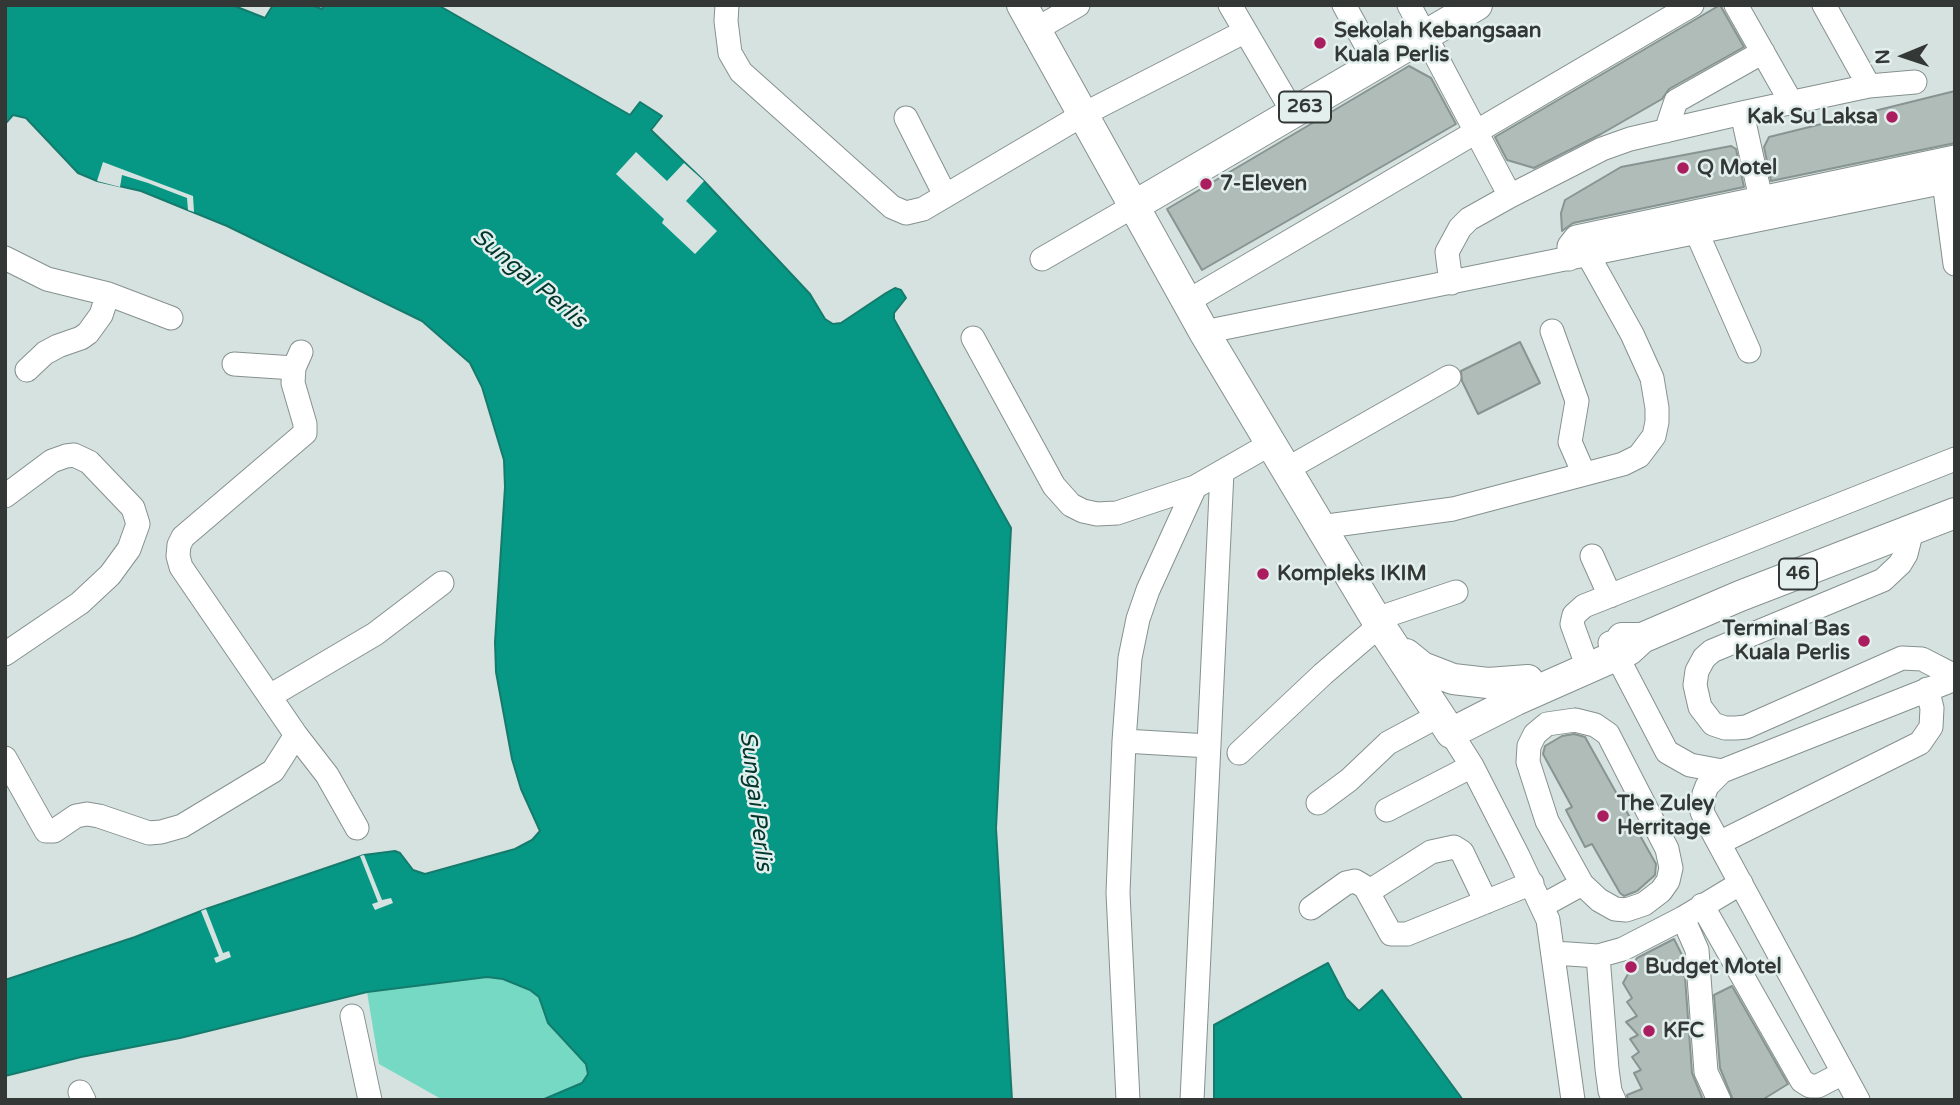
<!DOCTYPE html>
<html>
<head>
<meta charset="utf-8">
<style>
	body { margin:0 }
	#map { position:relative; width:1960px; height:1105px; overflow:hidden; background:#d5e2df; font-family:"Varela Round",sans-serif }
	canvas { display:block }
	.frame { position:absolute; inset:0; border:7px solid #333836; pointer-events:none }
	.north { position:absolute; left:1869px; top:21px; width:70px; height:70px; -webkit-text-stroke:5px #e3efec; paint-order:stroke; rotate:268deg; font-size:19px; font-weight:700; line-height:28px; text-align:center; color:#333836 }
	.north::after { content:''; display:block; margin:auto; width:24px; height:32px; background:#333836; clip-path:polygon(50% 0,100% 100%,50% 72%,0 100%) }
</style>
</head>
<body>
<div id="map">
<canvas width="1960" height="1105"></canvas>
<div class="frame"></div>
<div class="north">N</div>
</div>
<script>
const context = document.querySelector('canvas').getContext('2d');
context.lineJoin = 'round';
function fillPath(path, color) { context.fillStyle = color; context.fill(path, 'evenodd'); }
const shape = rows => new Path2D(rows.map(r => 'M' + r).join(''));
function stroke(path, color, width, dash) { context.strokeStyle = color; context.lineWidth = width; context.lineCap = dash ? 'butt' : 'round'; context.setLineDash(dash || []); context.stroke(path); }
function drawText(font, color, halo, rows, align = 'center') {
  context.font = font + ' "Varela Round",sans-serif'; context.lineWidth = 5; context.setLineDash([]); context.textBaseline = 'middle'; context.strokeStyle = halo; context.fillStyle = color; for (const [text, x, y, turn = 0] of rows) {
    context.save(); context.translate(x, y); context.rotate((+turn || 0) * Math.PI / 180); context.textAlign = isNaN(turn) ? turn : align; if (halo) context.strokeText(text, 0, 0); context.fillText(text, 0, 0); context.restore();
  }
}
fillPath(shape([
	[487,977,503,979,530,990,539,997,554,1031,586,1064,588,1074,582,1083,542,1100,443,1100,379,1064,367,992]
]), '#75d9c4');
const water = shape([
	[5,5,232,5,265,18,273,5,311,5,322,9,324,5,438,5,630,115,640,102,662,116,651,130,704,181,810,294,825,319,833,324,841,323,886,293,895,288,901,290,906,298,894,313,894,319,1011,528,996,828,1012,1100,542,1100,582,1083,588,1074,586,1064,548,1023,539,997,530,990,503,979,487,977,367,992,180,1038,81,1057,5,1076,5,980,135,937,206,909,364,855,395,851,400,853,413,870,425,874,515,849,532,840,540,831,521,789,512,759,496,672,495,642,505,487,504,460,482,387,470,363,422,321,227,226,141,191,97,181,78,173,26,118,13,115,5,124,5,5],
	[1328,963,1346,998,1359,1011,1382,990,1463,1100,1214,1100,1214,1025,1328,963]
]);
fillPath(water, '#069884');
stroke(water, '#147b6d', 2);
fillPath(shape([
	[636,152,667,181,684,163,704,181,686,201,717,231,695,254,662,223,664,219,616,174],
	[103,162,193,196,194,212,188,210,187,198,148,183,122,175,120,187,97,181],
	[364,855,382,900,391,898,393,903,375,910,372,904,378,902,360,856],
	[206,909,223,953,229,951,231,957,216,963,214,958,219,956,201,911]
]), '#d5e2df');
const building = shape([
	[1720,5,1744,47,1669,89,1662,99,1601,134,1534,168,1507,160,1495,137,1720,5],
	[1409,66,1431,78,1456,124,1202,270,1167,209,1409,66],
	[1955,91,1955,143,1771,181,1764,147,1769,137,1955,91],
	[1731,146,1736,149,1744,187,1573,223,1562,231,1561,213,1565,200,1621,167,1731,146],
	[1520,342,1540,383,1478,414,1462,381,1461,371,1520,342],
	[1574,734,1585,737,1656,864,1655,875,1637,891,1624,896,1620,893,1592,844,1585,847,1566,810,1572,807,1543,754,1545,746,1562,736,1574,734],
	[1674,939,1683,957,1684,971,1682,973,1685,977,1692,1073,1703,1100,1628,1100,1627,1095,1642,1089,1634,1073,1641,1070,1632,1057,1639,1052,1630,1039,1638,1035,1626,1022,1637,1016,1627,1002,1632,998,1623,983,1637,958,1674,939],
	[1732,986,1788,1084,1762,1100,1733,1100,1720,1068,1714,995,1732,986]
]);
fillPath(building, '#afbcb8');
stroke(building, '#889491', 2);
const minor = shape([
	[727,5,726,21,730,53,741,72,892,207,906,213,923,209,1084,114,1244,32],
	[1230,5,1294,114],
	[1344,5,1377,65],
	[1409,5,1510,196],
	[1736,5,1791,102],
	[1824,5,1869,86],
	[1035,30,1078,5],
	[1742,113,1761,199],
	[906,118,945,195],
	[1666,131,1676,101,1763,52],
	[1944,182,1955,264],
	[1697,233,1749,351],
	[5,258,47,279,108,294,171,318],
	[1042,259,1132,207],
	[1569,259,1569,246,1576,237,1955,157],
	[1451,283,1447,252,1460,228,1469,219,1510,196,1602,149,1630,139,1742,113,1869,86,1915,82],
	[1188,301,1692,5],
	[1552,331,1577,401,1570,442,1584,474],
	[1204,332,1955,180],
	[973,338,1054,486,1071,505,1083,511,1097,514,1117,513,1195,487,1272,443],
	[301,352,294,368,293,383,305,424,305,433,183,537,179,545,178,556,181,567,296,735,327,775,357,828],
	[234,364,294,368],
	[27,370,45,353,58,346,81,338,88,333,101,315,108,294],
	[1287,469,1449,377],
	[5,496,52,461,66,456,74,455,89,462,133,508,138,524,129,549,110,575,80,603,5,654],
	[1320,527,1453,509,1623,464,1639,456,1654,436,1657,422,1657,408,1652,378,1632,334,1588,255],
	[1912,530,1906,554,1900,564,1883,580,1712,651,1704,658,1697,671,1695,685,1700,707,1713,724,1725,728,1736,728,1746,727,1902,658,1922,659,1955,676],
	[1592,556,1610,596],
	[1376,619,1456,592],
	[1610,643,1667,752,1690,765,1722,771],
	[1588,668,1572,624,1574,615,1584,606,1955,459],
	[270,696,375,634,442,583],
	[1575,720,1595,725,1608,734,1667,849,1671,868,1668,881,1661,891,1644,904,1626,910,1615,909,1599,900,1582,884,1547,821,1528,762,1529,746,1535,734,1547,724,1575,720],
	[1451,733,1472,766,1518,856,1548,920,1573,1100],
	[1124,741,1209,746],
	[1239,753,1323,674,1380,625],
	[5,758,46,831,54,831,76,816,87,814,99,816,149,833,161,832,182,826,273,771,296,735],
	[1318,803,1349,780,1388,743,1440,715],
	[1387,810,1472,766],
	[1719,843,1920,743,1931,727,1932,708,1927,689],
	[1368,892,1431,852,1454,847,1462,852,1486,902],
	[1702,905,1802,1081,1810,1086,1818,1086,1843,1073],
	[1542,906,1582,884],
	[1311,908,1346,883,1355,881,1365,887,1391,934,1407,934,1532,883],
	[1683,918,1697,950,1706,1072,1719,1100],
	[1554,953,1598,956,1623,949,1683,918,1741,883],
	[1598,956,1607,1069,1610,1091,1614,1100],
	[352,1016,370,1100],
	[80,1092,84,1100],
	[1128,1100,1118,893,1124,741,1130,658,1138,619,1148,590,1195,487],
	[1192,1100,1222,472],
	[1858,1100,1702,812,1704,794,1707,786,1722,771,1955,679]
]);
const major = shape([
	[1022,5,1204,332,1376,619,1451,733,1516,700,1629,650,1642,638],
	[1132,207,1477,5],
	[1622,638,1642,638,1740,596,1955,513],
	[1406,654,1422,667,1453,679,1488,683,1528,680]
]);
stroke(minor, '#85918e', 25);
stroke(major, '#85918e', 32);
stroke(minor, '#fff', 23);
stroke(major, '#fff', 30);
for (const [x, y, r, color] of [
	[1320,43,7,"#aa1e5f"],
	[1892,117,7,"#aa1e5f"],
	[1683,168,7,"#aa1e5f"],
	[1206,184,7,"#aa1e5f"],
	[1263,574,7,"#aa1e5f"],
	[1864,641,7,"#aa1e5f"],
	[1603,816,7,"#aa1e5f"],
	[1631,967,7,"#aa1e5f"],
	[1649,1031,7,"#aa1e5f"]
]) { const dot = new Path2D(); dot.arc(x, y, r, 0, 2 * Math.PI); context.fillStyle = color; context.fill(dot); stroke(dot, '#e3efec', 2.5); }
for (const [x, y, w] of [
	[1305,107,52],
	[1798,574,38]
]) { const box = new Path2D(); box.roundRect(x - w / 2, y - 15.5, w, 31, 5); context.fillStyle = '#e3efec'; context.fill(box); stroke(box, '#333836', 2); }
drawText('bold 19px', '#333836', null, [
	["263",1305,107],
	["46",1798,574]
]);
drawText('bold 21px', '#333836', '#e3efec', [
	["Sekolah Kebangsaan",1334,31],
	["Kuala Perlis",1334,55],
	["Kak Su Laksa",1878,117,"right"],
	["Q Motel",1697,168],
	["7-Eleven",1220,184],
	["Kompleks IKIM",1277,574],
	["Terminal Bas",1850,629,"right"],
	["Kuala Perlis",1850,653,"right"],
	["The Zuley",1617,804],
	["Herritage",1617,828],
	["Budget Motel",1645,967],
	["KFC",1663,1031]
], 'left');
drawText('italic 23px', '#00362d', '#e3efec', [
	["Sungai Perlis",529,279,40],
	["Sungai Perlis",755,801,83]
]);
</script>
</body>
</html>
